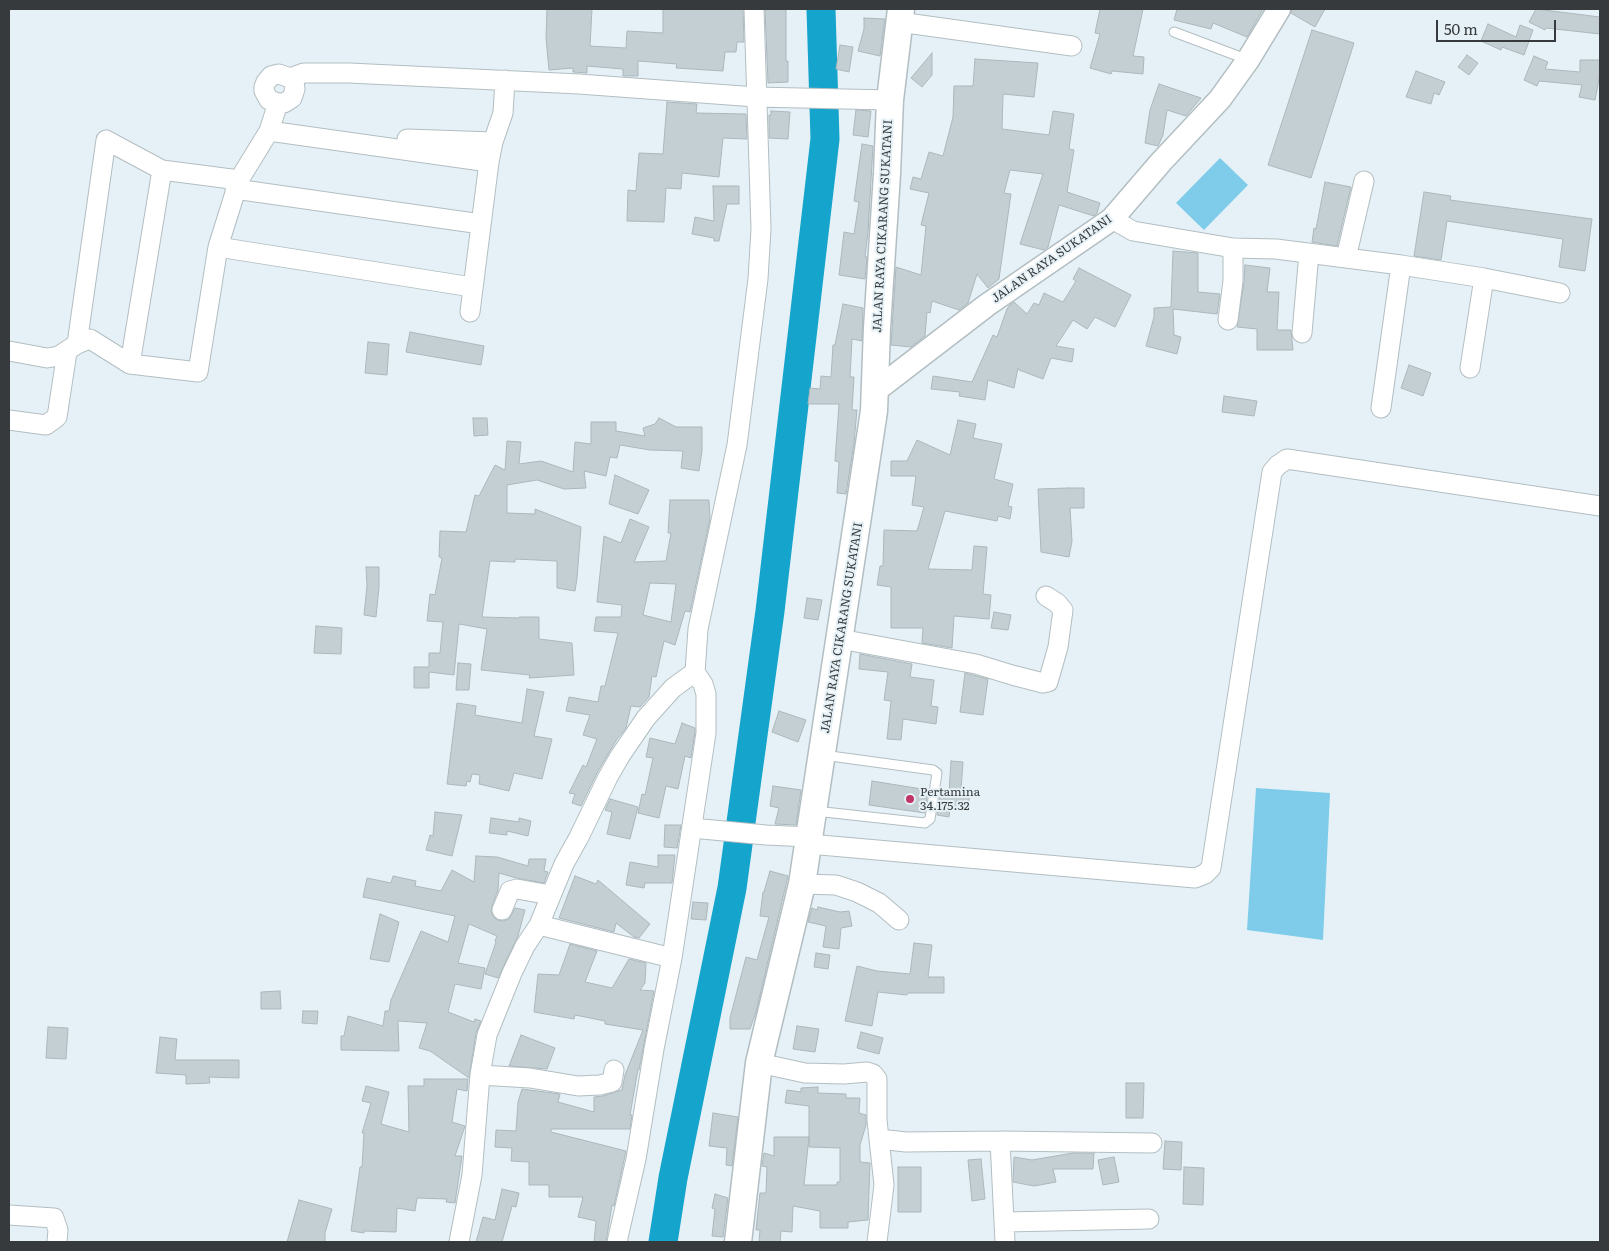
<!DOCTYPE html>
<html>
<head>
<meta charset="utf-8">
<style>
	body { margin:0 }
	#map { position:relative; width:1609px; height:1251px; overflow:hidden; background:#e5f1f6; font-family:Literata,serif }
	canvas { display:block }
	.frame { position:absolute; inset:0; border:10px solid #363a3c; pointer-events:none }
	.scale { position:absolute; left:1436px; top:20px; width:120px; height:22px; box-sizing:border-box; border:2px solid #363a3c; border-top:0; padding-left:6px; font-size:15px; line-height:18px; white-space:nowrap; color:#363a3c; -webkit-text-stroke:4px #e5f1f6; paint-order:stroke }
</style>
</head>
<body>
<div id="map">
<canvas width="1609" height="1251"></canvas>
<div class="frame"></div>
<div class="scale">50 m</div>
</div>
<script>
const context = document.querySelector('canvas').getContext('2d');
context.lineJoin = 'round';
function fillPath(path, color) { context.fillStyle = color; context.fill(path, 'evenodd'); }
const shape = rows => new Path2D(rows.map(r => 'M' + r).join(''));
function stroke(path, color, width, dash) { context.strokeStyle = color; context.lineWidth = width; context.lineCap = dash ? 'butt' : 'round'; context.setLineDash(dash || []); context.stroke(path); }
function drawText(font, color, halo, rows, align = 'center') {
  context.font = font + ' Literata,serif'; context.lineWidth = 4; context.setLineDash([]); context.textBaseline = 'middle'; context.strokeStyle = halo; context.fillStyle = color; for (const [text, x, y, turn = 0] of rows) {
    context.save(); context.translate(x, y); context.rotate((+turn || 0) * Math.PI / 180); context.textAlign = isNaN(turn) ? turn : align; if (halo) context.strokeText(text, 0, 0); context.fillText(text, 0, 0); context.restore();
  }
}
fillPath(shape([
	[1220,158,1248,185,1204,230,1176,203],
	[1256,788,1330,793,1323,940,1247,930]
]), '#7eccea');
stroke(shape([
	[663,1242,673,1178,732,888,770,611,825,139,821,9]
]), '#14a4cc', 29);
const building = shape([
	[547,9,592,9,590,46,626,48,627,31,663,33,663,9,743,9,744,42,737,42,736,52,725,52,723,71,676,68,677,64,638,61,638,76,623,76,623,69,587,66,587,73,573,72,573,68,549,70,546,38,547,9],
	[765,9,786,9,786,61,788,61,788,82,768,83,765,9],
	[1100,9,1143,9,1133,56,1144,57,1143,74,1112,71,1111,74,1090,68,1100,34,1095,33,1100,9],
	[1177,9,1263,9,1247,37,1213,23,1211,29,1174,20,1177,9],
	[1292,9,1325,9,1315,27,1291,13,1292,9],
	[1536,9,1600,17,1600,34,1546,28,1545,30,1529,22,1536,9],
	[864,18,885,19,880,56,858,51,864,29,864,18],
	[1488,24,1516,37,1520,25,1533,30,1524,55,1502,47,1501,50,1481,41,1488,24],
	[1312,30,1354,43,1311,178,1268,165,1312,30],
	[840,45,853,47,849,72,836,69,840,45],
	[932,53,932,75,922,87,911,78,932,53],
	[1467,55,1478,63,1469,75,1458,67,1467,55],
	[1534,56,1548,62,1545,69,1580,72,1580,60,1600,60,1600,74,1595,100,1579,97,1582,85,1539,81,1537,86,1524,80,1534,56],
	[975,59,1038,63,1034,97,1003,94,1002,129,1049,135,1053,111,1074,114,1069,149,1074,150,1067,192,1100,203,1097,213,1094,216,1059,205,1048,247,1044,250,1020,244,1043,174,1010,170,1004,193,1011,194,999,279,988,288,977,274,968,303,959,310,932,301,930,313,927,312,925,336,911,347,891,345,896,267,921,275,926,226,921,225,929,193,910,189,913,177,921,179,929,152,943,156,953,117,954,86,973,86,975,59],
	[1416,71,1445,82,1439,95,1434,93,1431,104,1406,97,1416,71],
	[1159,84,1201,98,1186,116,1167,110,1163,135,1158,146,1145,143,1150,110,1159,84],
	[667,102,697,104,696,113,746,114,747,139,723,138,719,177,682,173,681,189,666,188,664,222,627,221,628,190,636,191,639,153,663,154,667,102],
	[856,110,871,111,868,137,853,135,856,110],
	[771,111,790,112,788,139,769,138,769,115,771,115,771,111],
	[862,144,873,146,868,232,865,257,867,257,865,279,839,275,844,232,854,234,859,202,854,201,862,144],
	[1325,182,1351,187,1337,246,1312,242,1314,228,1316,229,1325,182],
	[713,186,739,186,739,204,727,204,719,241,714,241,714,238,692,234,695,217,714,221,713,186],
	[1424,192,1451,196,1450,200,1592,219,1585,271,1559,267,1563,239,1447,221,1441,260,1414,256,1424,192],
	[1173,251,1198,253,1198,292,1220,294,1217,314,1173,309,1174,335,1181,337,1177,354,1146,346,1154,317,1154,308,1171,307,1173,251],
	[1245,265,1270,268,1267,292,1279,292,1277,330,1291,330,1293,350,1257,350,1257,329,1237,327,1244,282,1245,265],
	[1079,268,1131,295,1115,327,1095,317,1087,329,1073,320,1056,346,1074,349,1072,362,1051,358,1043,379,1019,370,1018,368,1014,388,988,380,985,400,959,396,960,392,931,389,933,376,972,382,993,335,997,337,1007,309,1010,305,1014,302,1027,314,1034,303,1039,305,1044,293,1063,302,1076,281,1073,279,1079,268],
	[843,304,863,308,862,341,852,339,850,377,854,377,852,410,857,410,854,443,846,494,837,493,839,462,835,461,839,404,808,404,810,388,820,389,821,376,831,377,833,345,835,345,843,304],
	[410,332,484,346,481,365,406,352,410,332],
	[368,342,389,344,387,375,365,373,368,342],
	[1409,365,1431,373,1423,396,1401,388,1409,365],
	[1224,396,1257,401,1254,416,1222,412,1224,396],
	[473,418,487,418,488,435,474,436,473,418],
	[659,418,676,427,702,427,702,451,699,471,681,468,683,451,650,450,620,445,617,458,610,457,606,476,584,471,586,488,564,489,537,480,507,485,507,513,535,514,535,509,581,527,577,578,575,591,557,588,557,561,515,559,515,562,490,561,482,617,519,618,519,617,539,617,539,639,572,643,574,675,529,678,530,675,481,670,487,629,459,624,454,675,429,672,429,688,414,688,414,667,429,667,429,653,440,653,443,622,427,621,430,594,435,595,442,558,439,557,440,531,466,532,475,495,479,496,495,465,505,470,507,441,521,442,519,464,541,461,573,472,575,442,591,444,591,422,616,422,616,431,645,436,643,428,655,424,659,418],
	[958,420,976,424,973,438,1002,444,994,479,1013,484,1008,506,1012,507,1010,519,998,516,997,521,945,511,928,569,972,570,974,546,987,547,983,594,991,595,989,619,954,616,952,648,922,643,923,628,891,628,891,587,877,585,880,566,883,566,884,530,917,531,924,507,912,505,916,476,891,476,891,461,907,461,917,440,950,455,958,420],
	[615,475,649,490,638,514,609,504,615,475],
	[1068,488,1084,488,1084,508,1070,508,1072,541,1069,557,1041,552,1038,489,1068,488],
	[670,500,709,500,710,519,690,612,685,611,675,645,664,641,656,677,652,676,649,697,640,707,631,706,626,728,617,739,598,771,581,806,572,803,575,794,569,793,583,765,586,767,597,739,583,735,590,715,566,711,569,697,598,702,601,686,605,686,618,633,594,631,596,617,621,617,622,605,597,602,604,536,621,543,630,519,649,527,634,562,666,561,671,533,668,533,670,500],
	[650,583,676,584,671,622,643,615,650,583],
	[366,567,379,567,379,587,376,617,364,615,367,586,366,567],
	[807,598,822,600,818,620,804,618,807,598],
	[994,612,1011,615,1008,630,991,628,994,612],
	[316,626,342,628,341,654,314,653,316,626],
	[860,654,912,664,910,677,934,680,931,706,938,707,936,724,903,719,901,740,887,739,891,701,884,700,888,672,859,669,860,654],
	[458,663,471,664,469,690,456,690,458,663],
	[965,673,988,679,983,715,960,712,965,673],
	[527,689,544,692,534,736,552,739,542,779,514,773,509,791,479,784,480,775,472,774,470,782,467,781,466,786,447,784,457,703,476,706,475,715,522,723,527,689],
	[779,711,806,720,798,742,772,732,779,711],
	[682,723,695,728,695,732,691,758,685,756,678,789,666,786,659,818,638,813,642,794,645,795,653,758,646,757,650,738,675,744,682,723],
	[951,761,963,762,961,790,970,791,968,810,950,808,949,817,937,815,941,791,949,793,951,761],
	[872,781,928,790,925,813,869,805,872,781],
	[773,786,801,790,796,825,775,824,779,808,770,806,773,786],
	[610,799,638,807,630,839,607,834,612,812,605,810,610,799],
	[435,812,462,815,452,856,426,850,430,835,433,836,435,812],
	[491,818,519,822,519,818,531,821,528,836,507,831,507,835,489,833,491,818],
	[665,825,681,825,677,848,664,847,665,825],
	[658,855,675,855,672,883,645,883,644,888,626,885,630,862,658,867,658,855],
	[476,856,497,857,528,866,529,859,546,859,544,871,548,872,544,883,516,878,499,873,498,890,492,906,491,911,493,916,497,920,504,921,509,919,515,908,525,910,518,936,498,978,485,974,496,942,495,941,497,936,469,924,458,963,485,968,481,989,455,984,448,1012,474,1022,475,1019,481,1021,476,1033,469,1078,430,1051,419,1048,427,1023,398,1021,399,1051,341,1050,341,1036,344,1036,348,1016,383,1026,385,1011,389,1011,391,1000,421,931,448,942,455,916,363,897,367,878,391,883,393,876,416,881,415,886,441,891,452,870,474,882,476,856],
	[770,871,788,876,756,1012,750,1029,730,1029,730,1018,746,957,757,960,769,917,760,916,763,892,764,892,770,871],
	[575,876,596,884,598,880,650,924,639,938,634,937,616,923,614,932,559,918,575,876],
	[693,902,708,903,706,920,691,919,693,902],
	[818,907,840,912,849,911,852,926,841,928,839,949,823,947,826,926,808,922,812,908,817,910,818,907],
	[380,914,399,922,389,962,370,959,380,914],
	[914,943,932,945,928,977,944,977,944,993,908,993,907,995,878,992,872,1026,845,1021,857,966,877,971,910,974,914,943],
	[570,944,597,951,585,982,612,988,629,959,646,963,645,983,640,990,654,991,639,1070,638,1069,630,1115,632,1115,630,1129,551,1129,551,1132,626,1151,614,1206,612,1205,606,1242,594,1242,596,1221,578,1217,583,1197,549,1197,549,1185,529,1185,529,1162,511,1161,512,1148,495,1147,496,1130,516,1131,518,1102,522,1089,560,1094,558,1102,594,1112,594,1097,603,1096,622,1090,625,1075,643,1030,605,1024,605,1021,575,1015,574,1019,534,1012,538,974,559,975,570,944],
	[816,953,830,955,828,969,814,967,816,953],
	[280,991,281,1009,261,1009,261,992,280,991],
	[303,1011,318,1011,317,1024,302,1023,303,1011],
	[797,1026,819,1029,815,1052,793,1049,797,1026],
	[48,1027,68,1028,66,1059,46,1058,48,1027],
	[861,1032,883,1038,879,1054,857,1048,861,1032],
	[521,1035,555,1048,547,1069,509,1066,521,1035],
	[160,1037,177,1039,175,1060,239,1060,239,1078,209,1077,210,1083,186,1084,186,1075,156,1073,160,1037],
	[424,1079,468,1079,467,1091,457,1089,452,1122,465,1126,455,1156,462,1156,455,1203,446,1202,447,1199,417,1198,415,1211,397,1208,396,1232,364,1231,364,1233,351,1231,360,1167,362,1167,364,1133,362,1133,371,1103,362,1101,366,1086,389,1092,381,1124,409,1132,408,1086,424,1086,424,1079],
	[1126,1083,1144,1083,1143,1118,1126,1118,1126,1083],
	[818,1087,818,1093,846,1094,846,1098,860,1098,859,1113,866,1115,866,1125,860,1145,860,1162,870,1163,868,1220,848,1222,848,1228,820,1228,820,1211,793,1206,792,1232,781,1231,780,1242,759,1242,760,1230,756,1230,760,1193,766,1193,767,1167,762,1166,764,1153,774,1156,774,1137,809,1137,804,1185,837,1185,837,1182,840,1182,840,1148,809,1147,809,1106,785,1103,787,1090,801,1092,801,1088,818,1087],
	[713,1113,738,1117,732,1166,726,1165,727,1148,709,1146,713,1113],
	[1165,1141,1182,1142,1181,1170,1163,1169,1165,1141],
	[1094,1153,1093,1169,1053,1169,1056,1182,1034,1186,1013,1182,1014,1157,1032,1160,1073,1153,1094,1153],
	[1114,1157,1119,1182,1103,1185,1098,1160,1114,1157],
	[981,1159,985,1199,972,1201,968,1160,981,1159],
	[898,1167,921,1167,921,1212,898,1212,898,1167],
	[1184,1167,1204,1168,1203,1205,1183,1204,1184,1167],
	[502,1189,519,1193,516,1207,512,1206,502,1242,476,1242,483,1217,495,1220,502,1189],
	[715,1194,728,1198,723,1237,712,1236,715,1209,712,1208,715,1194],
	[299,1200,332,1209,325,1233,325,1242,287,1242,299,1200]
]);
fillPath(building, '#c4cfd4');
stroke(building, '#acb7bb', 1);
const service = shape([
	[1174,32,1246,59],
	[815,811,925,823,930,819,937,773,933,770,823,755]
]);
const minor = shape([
	[899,22,1072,46],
	[290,78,294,82,295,89,292,98,284,103,278,103,269,100,264,91,264,87,266,82,271,76,279,74,290,78,304,73,349,73,579,84,756,97,890,100],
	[269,131,489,162],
	[407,139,493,142],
	[235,189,481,224],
	[1112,219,1133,231,1233,248,1276,249,1401,265,1484,278,1560,293],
	[218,247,472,287],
	[1346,258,1364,181],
	[470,312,489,162,493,142,503,113,505,80],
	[1228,320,1233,281,1233,248],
	[1302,333,1309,253],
	[77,344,106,140,162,170,239,180],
	[9,351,47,358,59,356,77,344,90,339,130,364,198,372,218,247,239,180,269,131,278,103],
	[130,364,162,170],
	[1470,368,1484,278],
	[1381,408,1401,265],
	[9,420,46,425,57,417,67,352],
	[840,639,976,664,1012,675,1043,683,1048,682,1058,647,1063,610,1057,603,1046,596],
	[692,828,766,835,810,837],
	[809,844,1195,878,1205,874,1211,868,1272,472,1278,465,1287,459,1600,506],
	[802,884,836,885,857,892,879,903,899,920],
	[502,910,510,891,517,889,550,895],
	[539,925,672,958],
	[759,1063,805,1073,844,1074,867,1072,873,1074,877,1079,877,1120,879,1139,906,1142,1000,1141,1152,1143],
	[480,1075,530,1078,578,1086,600,1085,612,1082,614,1070],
	[1000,1141,1005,1242],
	[9,1215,54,1218,58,1230,57,1242],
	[1005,1222,1149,1219],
	[459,1242,472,1175,480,1075,487,1035,512,973,525,946,539,925,564,864,579,837,608,777,620,756,646,718,673,688,695,672,698,629,737,445,758,279,761,229,754,9],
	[617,1242,636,1159,654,1049,672,958,706,733,706,694,703,684,695,672],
	[877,1242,884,1185,879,1139]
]);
const tertiary = shape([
	[875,391,987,305,1112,219,1161,162,1220,99,1248,60,1279,9]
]);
const secondary = shape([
	[738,1242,759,1063,802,884,874,411,877,328,887,174,890,100,901,9]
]);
stroke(service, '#b3bec2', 11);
stroke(minor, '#b3bec2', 21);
stroke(tertiary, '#b3bec2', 25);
stroke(secondary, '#b3bec2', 29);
stroke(service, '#fff', 9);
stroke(minor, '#fff', 19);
stroke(tertiary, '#fff', 22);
stroke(secondary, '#fff', 26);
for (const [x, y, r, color] of [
	[910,799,5,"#c03466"]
]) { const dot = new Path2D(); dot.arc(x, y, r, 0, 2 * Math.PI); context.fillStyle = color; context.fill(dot); stroke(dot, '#e5f1f6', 2); }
drawText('12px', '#363a3c', '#e5f1f6', [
	["JALAN RAYA CIKARANG SUKATANI",883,226,-87],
	["JALAN RAYA SUKATANI",1052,259,-35],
	["JALAN RAYA CIKARANG SUKATANI",842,628,-81]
]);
drawText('12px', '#363a3c', '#e5f1f6', [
	["Pertamina",920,792],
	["34.175.32",920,806]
], 'left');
</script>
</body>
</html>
